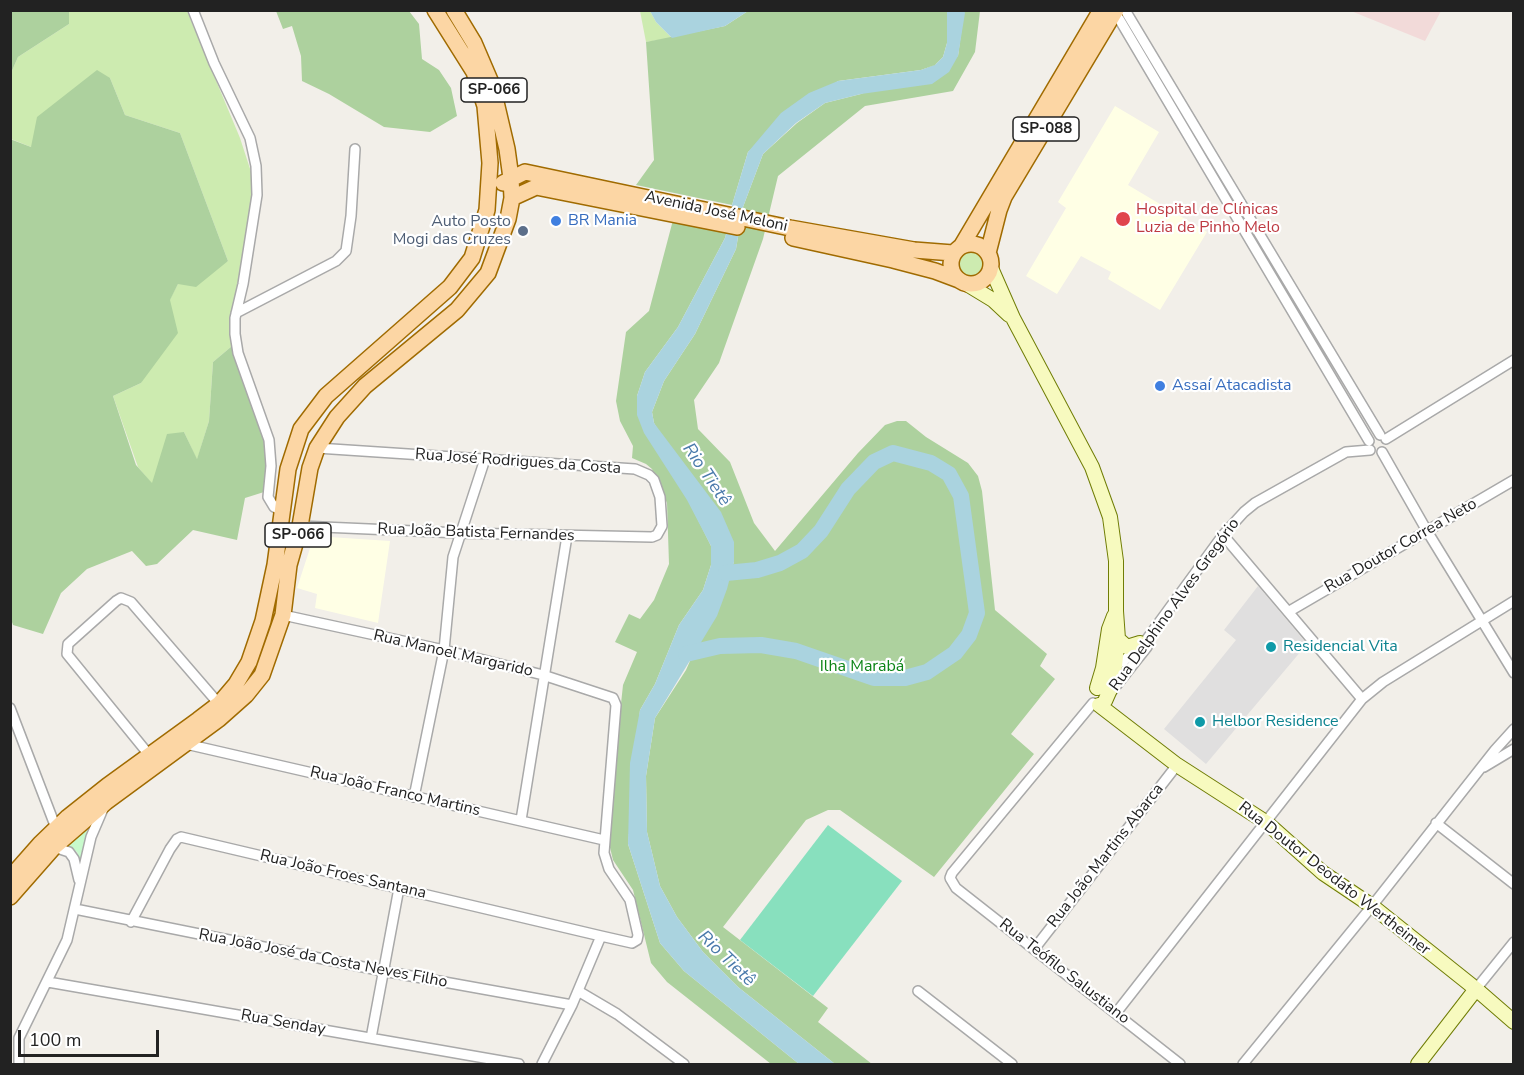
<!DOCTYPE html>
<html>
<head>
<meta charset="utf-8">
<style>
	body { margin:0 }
	#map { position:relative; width:1524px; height:1075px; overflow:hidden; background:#f2efe9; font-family:"Nunito Sans",sans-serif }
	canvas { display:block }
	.frame { position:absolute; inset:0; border:12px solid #222; pointer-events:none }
	.scale { position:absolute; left:18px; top:1030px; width:141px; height:27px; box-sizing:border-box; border:3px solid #222; border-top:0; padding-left:8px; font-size:18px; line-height:21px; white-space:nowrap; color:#222; -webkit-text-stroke:4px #fff; paint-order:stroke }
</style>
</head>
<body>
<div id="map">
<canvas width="1524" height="1075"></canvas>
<div class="frame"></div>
<div class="scale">100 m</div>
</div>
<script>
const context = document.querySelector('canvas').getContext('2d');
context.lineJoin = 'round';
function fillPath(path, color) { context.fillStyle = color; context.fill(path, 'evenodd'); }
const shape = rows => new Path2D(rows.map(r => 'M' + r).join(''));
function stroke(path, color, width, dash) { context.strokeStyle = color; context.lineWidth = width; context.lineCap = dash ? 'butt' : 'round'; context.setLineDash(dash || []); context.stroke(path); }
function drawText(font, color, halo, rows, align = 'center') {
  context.font = font + ' "Nunito Sans",sans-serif'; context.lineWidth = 4.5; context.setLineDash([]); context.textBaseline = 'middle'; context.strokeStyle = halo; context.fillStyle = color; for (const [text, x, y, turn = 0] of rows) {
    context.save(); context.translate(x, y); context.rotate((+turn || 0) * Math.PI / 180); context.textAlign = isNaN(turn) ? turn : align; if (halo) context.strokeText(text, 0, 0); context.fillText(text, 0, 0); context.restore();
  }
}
fillPath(shape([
	[1258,586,1307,644,1206,764,1164,729,1236,640,1224,630]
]), '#e0dfdf');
fillPath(shape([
	[1351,11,1441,10,1441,11,1425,41]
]), '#f2dad9');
fillPath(shape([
	[1115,106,1159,132,1128,185,1207,232,1160,310,1108,279,1111,272,1081,256,1057,294,1026,276,1066,208,1058,202],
	[314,536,390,541,378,623,315,608,317,594,297,588]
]), '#ffffe5');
fillPath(shape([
	[69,11,187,11,240,138,254,181,253,205,230,321,232,346,213,362,209,421,197,460,184,432,152,484,138,467,113,396,141,383,170,299,178,284,228,261,180,133,125,115,110,78,31,147,11,139,11,73,18,57,69,24],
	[640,11,650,11,656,22,672,38,646,42],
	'956 264a13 13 0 1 1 26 0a13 13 0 1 1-26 0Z'
]), '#cdebb0');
fillPath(shape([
	[11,10,69,11,69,24,18,57,11,73],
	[276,11,409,11,419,24,422,59,439,70,451,88,457,116,430,132,384,127,329,94,302,81,301,56,292,26,283,29],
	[748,11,947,11,947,43,943,57,935,65,921,70,838,81,748,152,732,205,636,185,654,160,646,42,725,26],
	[964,11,980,11,975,52,953,91,865,106,778,176,763,239,719,363,694,400,698,429,730,462,754,523,775,551,858,453,885,425,897,421,906,421,926,437,968,463,978,476,982,491,995,610,1047,654,1040,666,1055,679,1011,734,1034,754,934,877,840,810,828,810,806,820,723,927,828,1008,818,1022,872,1064,835,1064,738,987,703,952,677,917,660,886,647,832,646,776,655,718,686,670,734,562,654,423,652,412,664,381,695,334,736,249,743,207,763,154,797,123,825,103,861,94,958,56],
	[97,70,110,78,125,115,180,133,228,261,196,287,178,284,170,300,178,333,141,383,113,396,136,465,152,483,167,434,184,432,197,459,209,421,213,362,232,346,268,448,264,492,245,498,237,540,193,530,157,564,146,566,132,551,87,569,61,593,43,634,13,625,11,619,10,139,31,147,37,117],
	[673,220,727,231,725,238,678,327,645,372,637,396,711,546,711,565,703,590,679,625,655,684,640,710,628,844,660,943,684,971,799,1064,771,1064,667,982,651,963,633,890,613,860,607,835,623,685,637,652,615,642,629,614,640,619,654,600,669,564,667,503,652,469,646,464,632,458,633,446,620,421,616,401,626,332,649,311]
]), '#add19e');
fillPath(shape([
	[92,820,87,832,81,864,77,852,65,845]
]), '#c8facc');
fillPath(shape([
	[828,825,902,881,813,996,740,940]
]), '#88e0be');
fillPath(shape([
	[650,11,748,11,725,26,672,38,656,22],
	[947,11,964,11,965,13,958,56,949,72,932,84,861,94,825,103,796,123,763,154,743,207,736,249,695,334,664,381,652,412,654,423,721,512,734,542,734,562,727,589,717,616,655,718,646,776,647,832,660,886,677,917,703,952,738,987,835,1064,799,1064,684,971,660,943,628,844,630,763,640,710,655,684,679,625,703,590,711,565,711,546,687,500,644,433,637,415,637,396,645,372,678,327,725,238,732,205,748,152,781,113,809,93,838,81,921,70,935,65,943,57,947,43]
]), '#aad3df');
stroke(shape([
	[686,654,720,646,761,645,796,651,874,678,905,678,927,672,955,653,969,635,977,613,961,496,949,474,931,463,893,453,874,462,848,489,821,531,802,551,780,563,757,570,726,573]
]), '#aad3df', 16);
const street = shape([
	[193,10,214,63,250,138,256,166,257,195,243,284,235,318,235,334,238,353,269,440,271,466,268,497,274,507,282,511],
	[1125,10,1380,435],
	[1115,12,1369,441],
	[236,313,336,261,346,251,351,216,355,149],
	[1386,439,1514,360],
	[1382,452,1427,531,1514,673],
	[300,526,460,533,652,537,657,535,662,526,660,497,654,480,649,475,635,469,317,448],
	[1223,535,1362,699],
	[1288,612,1514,480],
	[1112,666,1124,661,1140,643],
	[1112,691,1147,647,1147,639,1223,535,1244,512,1255,503,1346,452,1370,450],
	[1093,703,952,873,950,878,956,888,1180,1064],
	[10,708,56,828],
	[186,744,604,840],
	[150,756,67,654,68,644,116,601,121,598,131,602,219,704],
	[1484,767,1514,749],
	[414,797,444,650,453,557,485,459],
	[521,820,567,536],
	[1436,823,1514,884],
	[54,847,69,852,74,859,79,880],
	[75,909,383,971,572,1005],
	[131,922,170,849,177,839,181,837,601,936,632,943,637,940,638,935,630,900,609,869,604,853,616,705,613,698,543,675,444,650,283,615],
	[1035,948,1177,765],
	[48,982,519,1064],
	[1476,989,1514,942],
	[578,991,617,1014,684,1064],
	[918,991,1012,1064],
	[1116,1013,1362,699,1383,682,1514,601],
	[371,1038,399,888],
	[19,1064,19,1038,67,940,91,837,103,809],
	[542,1064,572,1005,601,936],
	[1243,1064,1372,906,1495,750,1514,729]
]);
const secondary = shape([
	[991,268,1013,318,1092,467,1110,517,1116,561,1116,611,1118,639,1113,683,1105,701],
	[965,283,993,300,1009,315],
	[1118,639,1127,647,1140,643],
	[1097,688,1103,668,1109,629,1114,616],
	[1099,705,1177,765,1267,823,1323,873,1372,906,1476,989,1514,1022],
	[1418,1064,1476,989]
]);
const primary = shape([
	[503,183,525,172,790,228,914,250,953,253],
	[512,198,536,187,737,227],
	[793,238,893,260,935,271,959,280],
	'951 264a20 20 0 1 1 40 0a20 20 0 1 1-40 0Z',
	[962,245,1101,10],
	[988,253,999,210,1004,197,1116,10],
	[10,878,40,844,68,817,107,786,198,720,219,704,236,684,249,662,263,621,275,565,288,469,301,429,326,396,450,287,472,258,487,210,490,163,485,106,474,72,435,10],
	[10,897,54,847,76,828,106,802,219,719,246,695,262,675,283,615,289,565,300,526,310,468,317,448,337,417,365,386,457,310,488,273,508,219,512,198,511,178,507,149,492,85,474,43,454,10]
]);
stroke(street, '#a9a9a9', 12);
stroke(secondary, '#707d05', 16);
stroke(primary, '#a06b00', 18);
stroke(street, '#fff', 9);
stroke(secondary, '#f7fabf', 14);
stroke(primary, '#fcd6a4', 15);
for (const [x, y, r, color] of [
	[1123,219,8,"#e0444e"],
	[556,221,6,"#3f7fe0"],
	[523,231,6,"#5c6f8a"],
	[1160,386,6,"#3f7fe0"],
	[1271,647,6,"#0f9aa8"],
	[1200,722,6,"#0f9aa8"]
]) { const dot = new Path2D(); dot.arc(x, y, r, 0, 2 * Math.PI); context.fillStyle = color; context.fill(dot); stroke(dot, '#fff', 2); }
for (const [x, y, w] of [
	[494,90,66],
	[1046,129,66],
	[298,535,66]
]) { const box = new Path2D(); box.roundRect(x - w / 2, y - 12, w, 24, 4.5); context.fillStyle = '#fff'; context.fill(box); stroke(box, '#222', 1.5); }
drawText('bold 15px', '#222', null, [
	["SP-066",494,90],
	["SP-088",1046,129],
	["SP-066",298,535]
]);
drawText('16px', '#be3a42', '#fff', [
	["Hospital de Clínicas",1136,210],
	["Luzia de Pinho Melo",1136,228]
], 'left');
drawText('16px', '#222', '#fff', [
	["Avenida José Meloni",716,212,12],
	["Rua José Rodrigues da Costa",518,462,4],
	["Rua João Batista Fernandes",476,533,2],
	["Rua Doutor Correa Neto",1401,546,-30],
	["Rua Delphino Alves Gregório",1175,605,-54],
	["Rua Manoel Margarido",453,654,13],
	["Rua João Franco Martins",395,792,13],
	["Rua João Martins Abarca",1106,856,-52],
	["Rua João Froes Santana",343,875,13],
	["Rua Doutor Deodato Wertheimer",1334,879,38],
	["Rua João José da Costa Neves Filho",323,959,11],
	["Rua Teófilo Salustiano",1064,972,38],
	["Rua Senday",283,1023,10]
]);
drawText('16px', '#366cbe', '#fff', [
	["BR Mania",568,221],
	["Assaí Atacadista",1172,386]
], 'left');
drawText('16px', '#4e5e75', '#fff', [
	["Auto Posto",511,222],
	["Mogi das Cruzes",511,240]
], 'right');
drawText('16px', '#0d838f', '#fff', [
	["Residencial Vita",1283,647],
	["Helbor Residence",1212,722]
], 'left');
drawText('16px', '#0c8416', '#fff', [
	["Ilha Marabá",862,667]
]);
drawText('italic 18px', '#4a7aab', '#fff', [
	["Rio Tietê",706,475,56],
	["Rio Tietê",726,959,44]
]);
</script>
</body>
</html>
